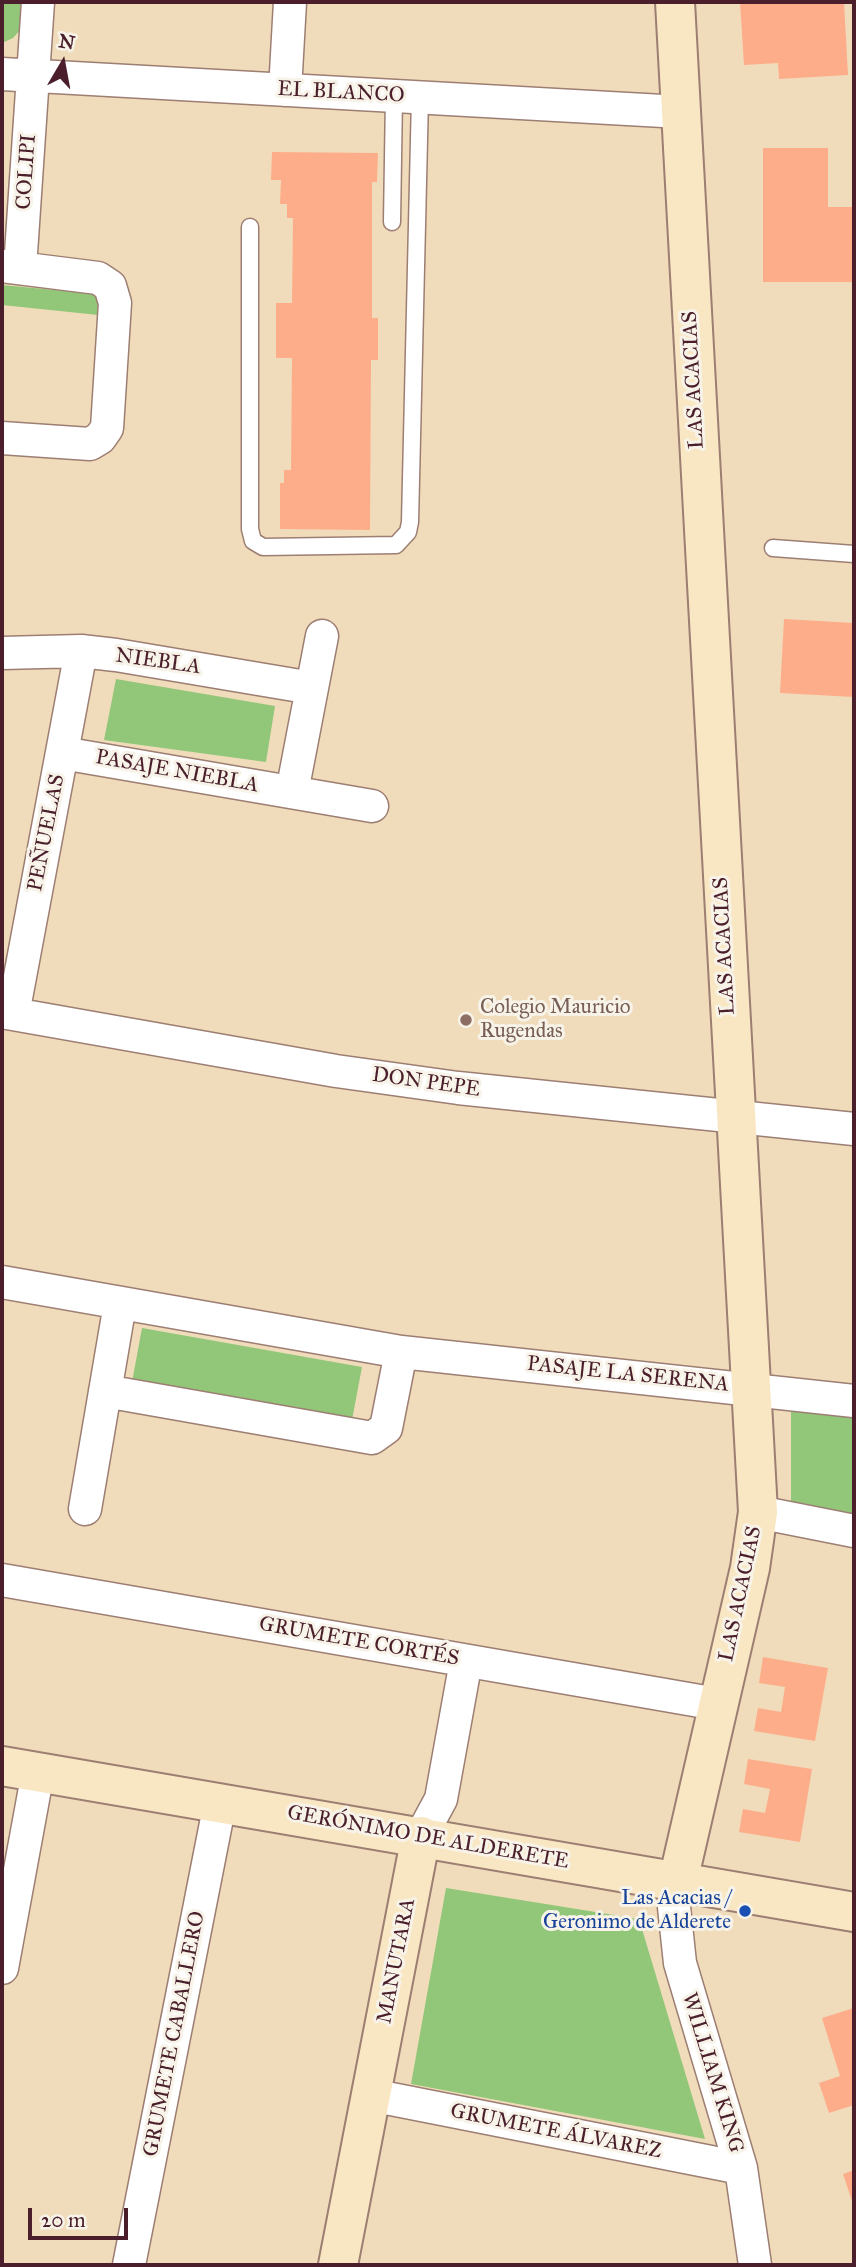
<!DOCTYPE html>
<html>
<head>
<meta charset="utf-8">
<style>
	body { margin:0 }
	#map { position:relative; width:856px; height:2267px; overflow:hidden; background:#f0dcbb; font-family:"IM FELL Great Primer",serif }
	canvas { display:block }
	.frame { position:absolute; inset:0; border:4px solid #4a1f2b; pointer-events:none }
	.north { position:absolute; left:28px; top:28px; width:70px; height:70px; -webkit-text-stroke:5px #f7f3e8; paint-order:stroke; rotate:10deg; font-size:19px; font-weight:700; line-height:28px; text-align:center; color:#4a1f2b }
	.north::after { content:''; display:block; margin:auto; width:24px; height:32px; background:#4a1f2b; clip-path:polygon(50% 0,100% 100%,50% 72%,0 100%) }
	.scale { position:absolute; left:28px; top:2208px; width:100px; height:32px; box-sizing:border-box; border:4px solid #4a1f2b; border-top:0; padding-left:9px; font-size:21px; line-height:24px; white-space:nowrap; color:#4a1f2b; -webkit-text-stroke:5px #f7f3e8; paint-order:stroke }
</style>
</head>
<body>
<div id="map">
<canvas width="856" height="2267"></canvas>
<div class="frame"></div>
<div class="north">N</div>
<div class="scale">20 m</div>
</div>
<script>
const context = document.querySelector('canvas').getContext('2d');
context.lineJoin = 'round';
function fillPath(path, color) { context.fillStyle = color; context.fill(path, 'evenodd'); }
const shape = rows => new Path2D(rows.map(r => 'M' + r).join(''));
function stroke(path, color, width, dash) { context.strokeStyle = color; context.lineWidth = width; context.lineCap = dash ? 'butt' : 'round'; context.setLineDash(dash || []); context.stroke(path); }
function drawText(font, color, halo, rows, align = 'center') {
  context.font = font + ' "IM FELL Great Primer",serif'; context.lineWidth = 6; context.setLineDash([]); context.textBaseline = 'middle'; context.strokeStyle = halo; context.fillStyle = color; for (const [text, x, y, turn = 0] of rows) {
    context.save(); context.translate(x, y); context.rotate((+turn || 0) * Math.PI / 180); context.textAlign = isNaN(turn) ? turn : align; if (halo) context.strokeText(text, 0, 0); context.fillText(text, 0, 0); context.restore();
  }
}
fillPath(shape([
	[2,2,22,2,21,29,13,38,2,43],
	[2,285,97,294,98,315,2,305],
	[116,679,275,706,266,762,104,740],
	[142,1328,362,1367,352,1420,132,1382],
	[791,1410,854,1418,854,1519,791,1508],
	[446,1888,639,1919,705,2139,411,2084]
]), '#92c779');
fillPath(shape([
	[740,2,844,2,848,75,779,79,778,63,744,65],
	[763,148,828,148,828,207,854,207,854,282,763,282],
	[272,152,378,153,377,182,372,182,372,318,378,318,378,360,371,360,370,530,280,529,280,483,284,483,284,470,291,470,292,358,276,358,276,303,292,303,293,218,287,218,287,204,280,204,281,180,271,180],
	[784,619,854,623,854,697,780,693],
	[763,1657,828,1668,815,1741,754,1731,758,1708,781,1712,785,1687,759,1683],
	[748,1759,812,1769,800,1842,739,1832,743,1809,765,1813,770,1789,744,1784],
	[854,2008,854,2105,829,2113,819,2083,840,2076,822,2018],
	[854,2170,854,2207,843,2174]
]), '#fdad8a');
const lane = shape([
	[392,222,394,96],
	[250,227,250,529,253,541,263,547,396,545,408,532,410,522,420,97],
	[773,548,854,554]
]);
const street = shape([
	[2,74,681,112],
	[285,90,290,2],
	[2,266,98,278,110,286,115,303,107,428,100,438,90,444,2,438],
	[20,268,38,2],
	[2,653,81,651,116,655,312,688],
	[62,753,372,806],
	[292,792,322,636],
	[2,1012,336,1071,458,1088,854,1129],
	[13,1014,81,651],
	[2,1282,401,1352,854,1401],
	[105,1391,372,1438,386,1428,401,1352],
	[85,1509,120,1304],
	[758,1512,854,1531],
	[2,1580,717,1704],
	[421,1836,441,1799,466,1661],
	[678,1881,674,1907,680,1963,741,2168,755,2265],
	[2,1968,38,1772],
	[371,2095,741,2168],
	[129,2265,220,1803]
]);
const secondary = shape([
	[675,2,758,1512,750,1568,678,1881],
	[2,1766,854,1912],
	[338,2265,421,1836]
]);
stroke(lane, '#9d7e73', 19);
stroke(street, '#9d7e73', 35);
stroke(secondary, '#9d7e73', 42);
stroke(lane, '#fff', 16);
stroke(street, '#fff', 32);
stroke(secondary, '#f9e7c3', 38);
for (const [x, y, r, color] of [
	[466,1020,7,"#8d6e63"],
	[745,1911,7,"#1a4fb4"]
]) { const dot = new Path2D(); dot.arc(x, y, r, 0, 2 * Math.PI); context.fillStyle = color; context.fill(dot); stroke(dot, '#f7f3e8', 2.5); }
drawText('21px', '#4a1f2b', '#f7f3e8', [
	["EL BLANCO",341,93,3],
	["COLIPI",27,172,-86],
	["LAS ACACIAS",694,380,-93],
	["NIEBLA",158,662,8],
	["PASAJE NIEBLA",177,772,10],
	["PEÑUELAS",47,833,-79],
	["LAS ACACIAS",725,946,-93],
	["DON PEPE",426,1083,8],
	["PASAJE LA SERENA",628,1375,6],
	["LAS ACACIAS",741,1594,-78],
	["GRUMETE CORTÉS",359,1642,10],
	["GERÓNIMO DE ALDERETE",428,1838,10],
	["MANUTARA",397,1961,-79],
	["GRUMETE CABALLERO",175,2034,-79],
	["WILLIAM KING",712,2073,73],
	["GRUMETE ÁLVAREZ",556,2132,11]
]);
drawText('21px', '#785e54', '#f7f3e8', [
	["Colegio Mauricio",480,1008],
	["Rugendas",480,1032]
], 'left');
drawText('21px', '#164399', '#f7f3e8', [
	["Las Acacias /",731,1899],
	["Geronimo de Alderete",731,1923]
], 'right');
</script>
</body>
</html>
